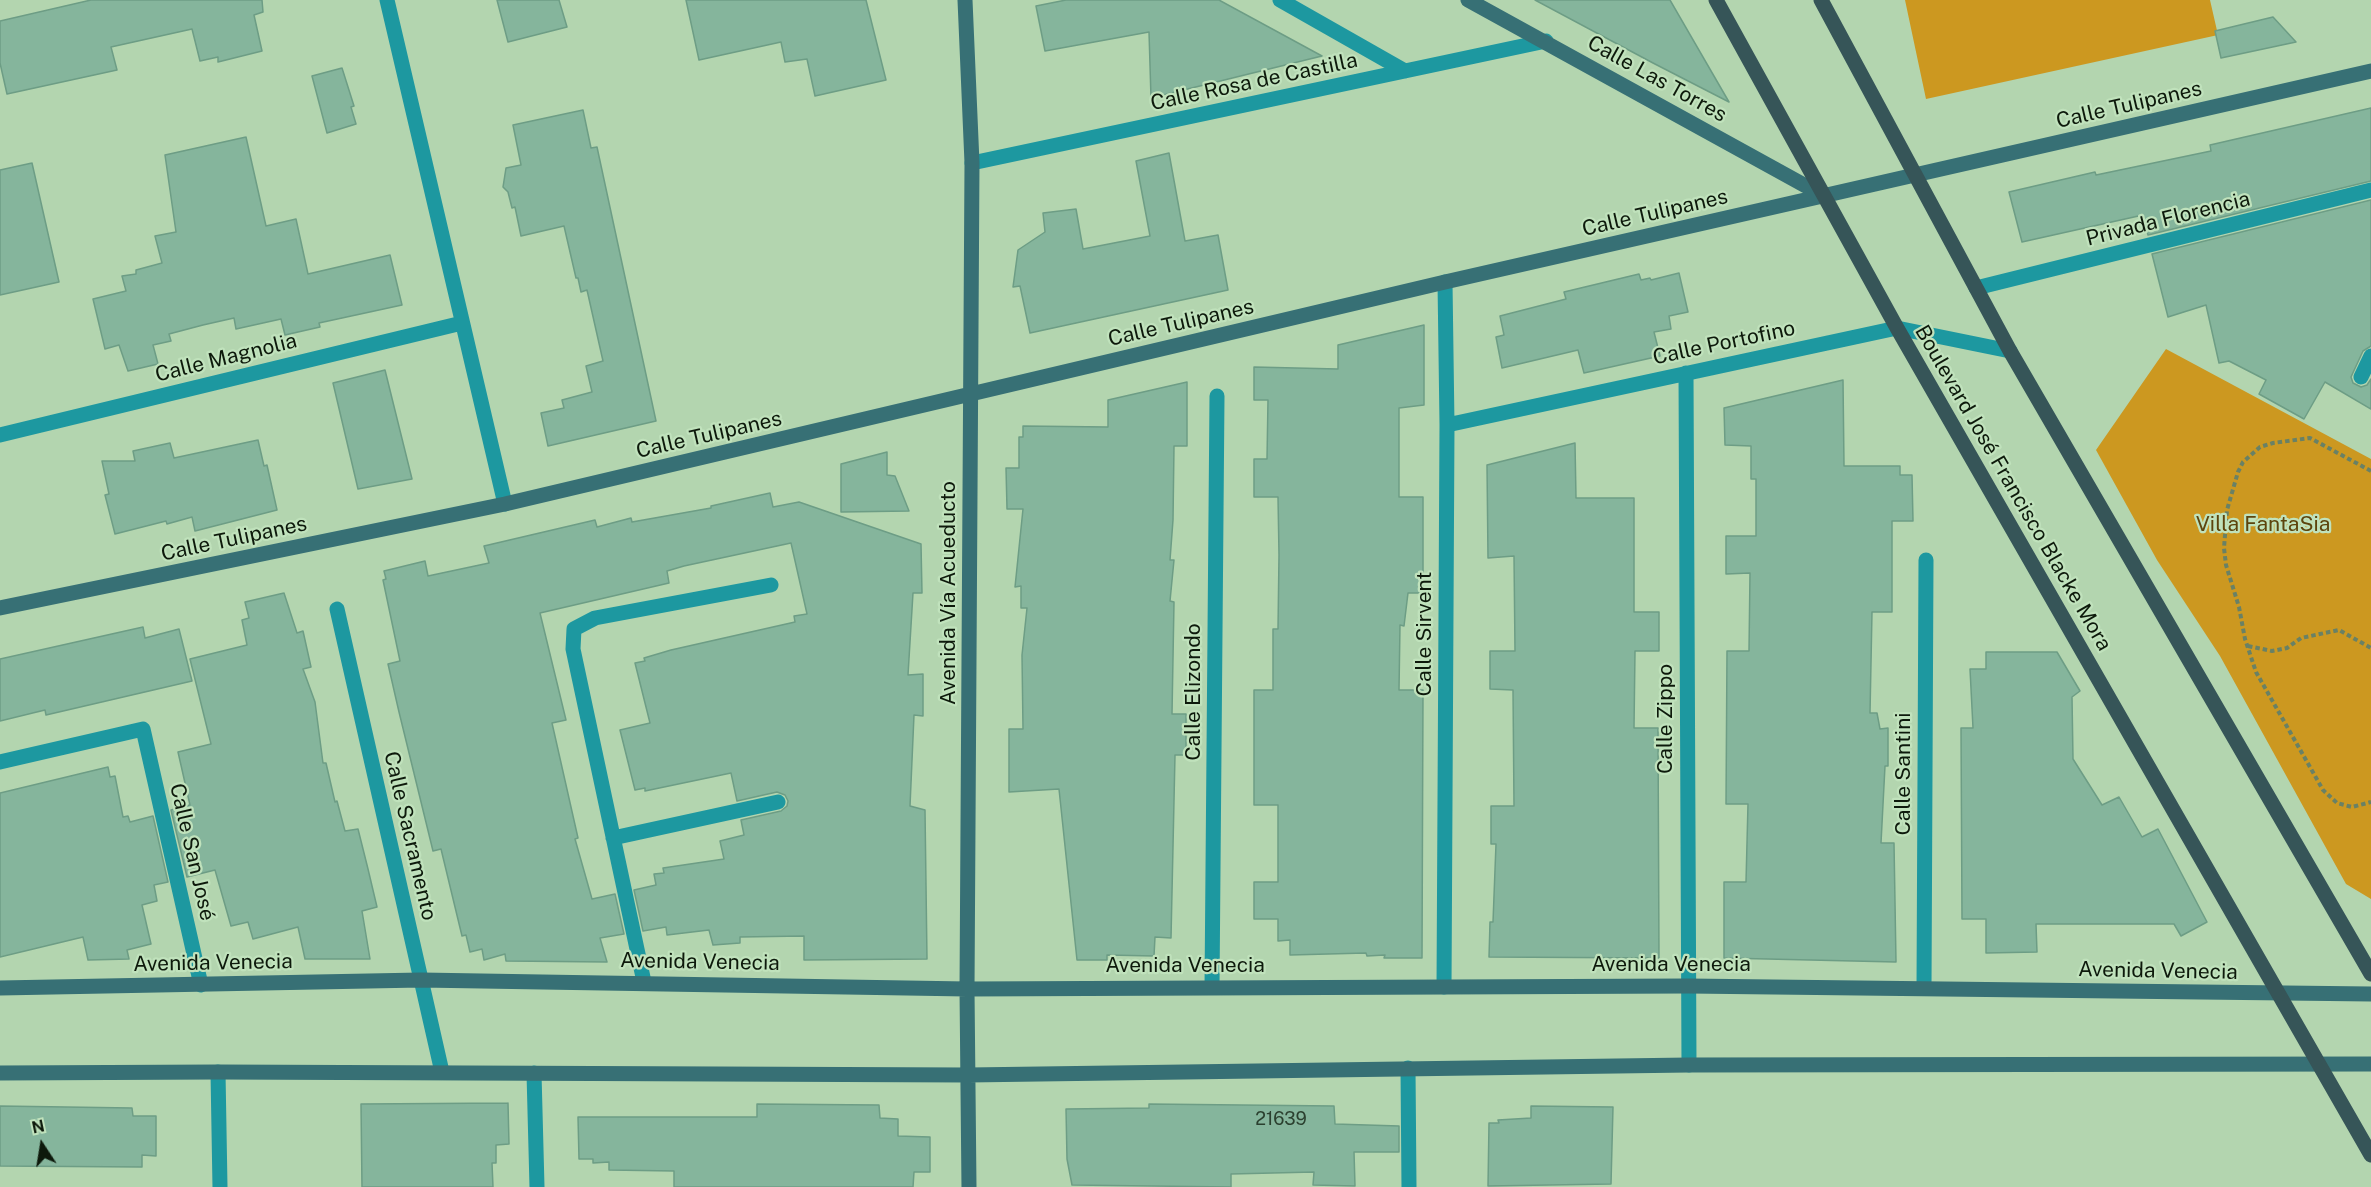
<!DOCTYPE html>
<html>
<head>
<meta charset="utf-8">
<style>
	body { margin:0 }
	#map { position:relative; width:2371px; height:1187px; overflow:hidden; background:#b3d5af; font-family:"Public Sans",sans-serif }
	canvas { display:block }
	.north { position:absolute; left:12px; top:1115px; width:60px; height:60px; -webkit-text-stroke:4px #c0e2bc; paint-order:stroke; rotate:348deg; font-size:16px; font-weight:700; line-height:24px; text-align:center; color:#0d190b }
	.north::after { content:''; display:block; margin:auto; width:21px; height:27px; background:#0d190b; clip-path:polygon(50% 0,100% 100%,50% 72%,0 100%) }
</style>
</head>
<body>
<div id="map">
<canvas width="2371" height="1187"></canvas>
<div class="north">N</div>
</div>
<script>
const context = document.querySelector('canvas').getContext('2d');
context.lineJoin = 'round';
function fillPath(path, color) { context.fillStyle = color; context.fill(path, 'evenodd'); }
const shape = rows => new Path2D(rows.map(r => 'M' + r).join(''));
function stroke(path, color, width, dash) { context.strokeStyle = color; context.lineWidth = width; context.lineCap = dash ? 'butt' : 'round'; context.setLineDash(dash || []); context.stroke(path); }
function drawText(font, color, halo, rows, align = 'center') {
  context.font = font + ' "Public Sans",sans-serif'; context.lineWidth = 4.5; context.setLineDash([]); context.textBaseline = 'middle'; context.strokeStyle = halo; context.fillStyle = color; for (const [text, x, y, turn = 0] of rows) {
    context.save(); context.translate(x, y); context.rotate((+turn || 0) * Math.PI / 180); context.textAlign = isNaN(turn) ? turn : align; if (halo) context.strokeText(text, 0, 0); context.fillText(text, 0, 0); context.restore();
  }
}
fillPath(shape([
	[1905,0,2210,0,2218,35,1926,99],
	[2166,349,2371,459,2371,899,2346,884,2220,656,2157,560,2096,450]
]), '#cc9820');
const building = shape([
	[91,0,262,0,263,12,254,15,262,51,218,62,218,57,200,61,192,29,111,47,117,70,7,94,0,63,0,21,91,0],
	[497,0,559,0,567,27,508,42,497,0],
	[686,0,866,0,886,80,815,96,807,59,785,62,781,42,699,60,686,0],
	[1066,0,1219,0,1322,56,1151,98,1149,32,1045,51,1036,6,1066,0],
	[1535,0,1670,0,1729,102,1653,63,1535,0],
	[2273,17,2296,42,2221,58,2215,31,2273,17],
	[342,68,354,106,351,107,356,124,327,133,312,76,342,68],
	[2371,108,2371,181,2148,235,2143,215,2022,242,2009,192,2095,172,2096,175,2211,151,2210,145,2371,108],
	[583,110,591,148,597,147,656,421,548,446,541,413,564,408,562,400,592,392,586,366,603,361,587,290,581,292,578,278,576,278,564,226,521,236,515,207,512,208,508,192,503,187,506,168,521,165,513,125,583,110],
	[246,137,266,226,296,219,308,274,390,255,402,305,319,323,320,327,285,335,281,319,236,329,234,318,203,325,169,334,171,341,153,345,158,364,128,371,119,345,105,349,93,299,126,291,122,276,136,274,136,270,162,263,155,236,176,232,165,155,246,137],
	[1169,153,1185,241,1218,235,1228,290,1030,333,1020,286,1013,287,1018,250,1045,232,1043,213,1076,209,1083,249,1150,236,1136,161,1169,153],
	[32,163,59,282,0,295,0,170,32,163],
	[2371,200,2371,346,2363,351,2351,377,2353,383,2361,387,2367,385,2371,379,2371,409,2325,382,2304,419,2259,394,2266,380,2229,361,2219,363,2206,305,2168,317,2152,254,2371,200],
	[1679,273,1688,312,1669,316,1671,329,1654,332,1660,356,1584,373,1578,350,1502,368,1496,337,1504,335,1500,316,1566,299,1564,292,1639,274,1641,280,1650,278,1651,280,1679,273],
	[1424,325,1424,405,1399,408,1399,497,1423,497,1423,593,1408,593,1404,626,1400,625,1399,690,1423,690,1422,958,1384,958,1385,955,1367,956,1366,953,1290,955,1290,940,1278,941,1278,919,1254,919,1254,882,1278,882,1278,805,1254,805,1254,690,1273,690,1273,629,1278,629,1279,555,1278,497,1254,497,1254,459,1267,459,1268,400,1254,400,1254,367,1338,369,1338,345,1424,325],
	[385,370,412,479,358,489,333,383,385,370],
	[1843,380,1844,466,1900,466,1900,475,1912,475,1913,521,1892,521,1892,612,1872,612,1870,713,1877,713,1880,729,1888,728,1888,766,1885,766,1881,843,1894,843,1896,962,1724,958,1724,882,1746,882,1748,804,1726,804,1727,651,1749,651,1750,573,1726,574,1726,536,1756,536,1756,479,1751,479,1751,446,1725,445,1724,408,1843,380],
	[1187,382,1187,446,1174,446,1173,520,1170,560,1174,560,1170,601,1174,602,1172,714,1186,714,1186,755,1175,755,1171,938,1155,937,1154,956,1107,955,1107,960,1077,960,1059,789,1009,792,1009,729,1023,729,1022,655,1027,608,1021,608,1021,586,1015,587,1023,509,1007,509,1006,468,1019,468,1019,437,1023,437,1023,426,1108,427,1108,400,1187,382],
	[258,440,264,466,267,465,277,510,195,531,192,517,167,524,166,521,115,534,105,495,109,494,102,461,135,461,133,451,170,443,174,458,258,440],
	[1575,443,1576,498,1634,498,1634,612,1659,612,1659,651,1635,651,1634,728,1658,728,1659,958,1489,957,1490,922,1493,922,1496,844,1491,844,1491,806,1514,806,1513,690,1490,689,1490,651,1515,651,1514,556,1488,558,1487,465,1575,443],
	[887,452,887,475,895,476,909,511,841,512,841,464,887,452],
	[770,493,773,507,799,502,921,544,922,593,913,593,908,675,923,674,923,716,914,715,910,806,925,810,927,959,804,960,804,936,740,937,740,943,713,945,709,930,667,935,666,927,643,931,634,890,656,885,654,874,664,873,663,868,724,859,720,841,744,835,741,820,781,811,787,806,788,801,785,795,777,792,737,801,731,773,645,791,645,788,635,790,620,730,650,723,635,663,645,661,644,658,671,650,795,622,794,616,807,614,791,543,684,566,667,571,669,583,540,613,566,720,552,723,578,838,575,839,592,899,615,894,624,934,600,938,607,962,506,961,505,954,484,960,482,949,470,952,466,935,462,936,441,849,433,851,399,712,388,664,400,661,383,580,386,579,384,571,425,561,428,576,489,563,484,546,595,520,597,527,631,518,632,522,711,508,711,506,770,493],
	[284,593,297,633,303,631,311,667,303,669,315,702,323,763,326,763,335,802,337,801,345,831,358,829,368,869,377,907,362,911,370,959,305,959,298,927,253,939,248,922,231,926,215,870,187,877,171,810,190,805,178,752,211,744,190,659,247,645,242,620,249,618,245,602,284,593],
	[143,627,145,638,179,629,192,681,46,715,45,710,0,721,0,659,143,627],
	[1986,652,2057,652,2080,691,2072,697,2073,759,2102,805,2119,797,2142,837,2158,829,2207,922,2181,936,2174,924,2036,924,2037,952,1986,953,1986,919,1962,919,1961,728,1973,728,1970,669,1986,669,1986,652],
	[108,767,110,777,115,776,123,817,128,816,130,822,153,816,168,882,154,885,157,901,142,905,151,944,127,950,129,959,88,960,83,937,0,957,0,793,108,767],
	[508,1103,509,1144,496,1145,496,1163,492,1163,493,1187,362,1187,361,1104,508,1103],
	[757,1104,879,1105,880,1118,898,1119,898,1136,930,1137,930,1172,914,1172,913,1187,674,1187,674,1171,609,1170,609,1162,593,1163,593,1159,579,1159,578,1117,757,1117,757,1104],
	[1149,1104,1334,1106,1335,1124,1399,1126,1399,1152,1354,1152,1355,1186,1313,1185,1314,1172,1231,1174,1231,1187,1072,1185,1067,1159,1066,1109,1149,1108,1149,1104],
	[0,1106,132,1108,133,1116,156,1116,156,1156,142,1155,142,1167,0,1166,0,1106],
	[1531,1106,1613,1107,1611,1184,1488,1186,1489,1123,1499,1123,1498,1120,1531,1118,1531,1106]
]);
fillPath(building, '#85b59c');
stroke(building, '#6d9d85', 1.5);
stroke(shape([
	[2371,471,2310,438,2273,443,2260,447,2243,462,2238,472,2227,510,2224,548,2226,565,2239,607,2245,639,2256,672,2323,790,2337,803,2352,807,2371,802],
	[2248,646,2272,651,2287,648,2301,638,2339,630,2371,648]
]), '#698165', 4, [4.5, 3]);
stroke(shape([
	[387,0,505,504],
	[1280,0,1405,71],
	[972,163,1546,41],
	[1976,288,2371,190],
	[1686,373,1689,1065],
	[2361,377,2371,356],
	[1447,425,1897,328,2010,351],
	[0,435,462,323],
	[337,609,442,1072],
	[0,762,143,729,201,985],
	[613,838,778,802],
	[644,982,573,649,574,629,595,618,771,585],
	[1212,987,1217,396],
	[1444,987,1447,425,1445,282],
	[1924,988,1926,560],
	[1408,1068,1409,1187],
	[218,1072,220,1187],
	[534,1073,537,1187]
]), '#1d98a0', 15);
stroke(shape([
	[965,0,972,163,967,989,969,1187],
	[1468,0,1824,196],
	[0,608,505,504,1445,282,2371,71],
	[0,988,421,980,967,989,1688,986,2371,994],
	[0,1073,218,1072,968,1075,1689,1065,2371,1064]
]), '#377075', 15);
stroke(shape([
	[1716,0,1897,328,2371,1155],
	[1821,0,2010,351,2371,974]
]), '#365558', 15);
drawText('18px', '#2b402f', null, [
	["21639",1281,1119]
]);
drawText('21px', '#0d190b', '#c0e2bc', [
	["Calle Las Torres",1657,79,29],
	["Calle Rosa de Castilla",1254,82,-12],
	["Calle Tulipanes",2129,105,-13],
	["Calle Tulipanes",1655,213,-13],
	["Privada Florencia",2168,219,-14],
	["Calle Tulipanes",1181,323,-13],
	["Calle Portofino",1724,343,-12],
	["Calle Magnolia",226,358,-14],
	["Calle Tulipanes",709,435,-13],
	["Boulevard José Francisco Blacke Mora",2013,488,60],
	["Calle Tulipanes",234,539,-12],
	["Avenida Vía Acueducto",949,593,-90],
	["Calle Sirvent",1425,634,-90],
	["Calle Elizondo",1194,692,-90],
	["Calle Zippo",1666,719,-90],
	["Calle Santini",1904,774,-90],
	["Calle Sacramento",410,836,77],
	["Calle San José",192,852,77],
	["Avenida Venecia",700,962,1],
	["Avenida Venecia",213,963,-1],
	["Avenida Venecia",1671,965],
	["Avenida Venecia",1185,966],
	["Avenida Venecia",2158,971,1]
]);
drawText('21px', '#5d440c', '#c0e2bc', [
	["Villa FantaSia",2263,525]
]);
</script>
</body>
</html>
